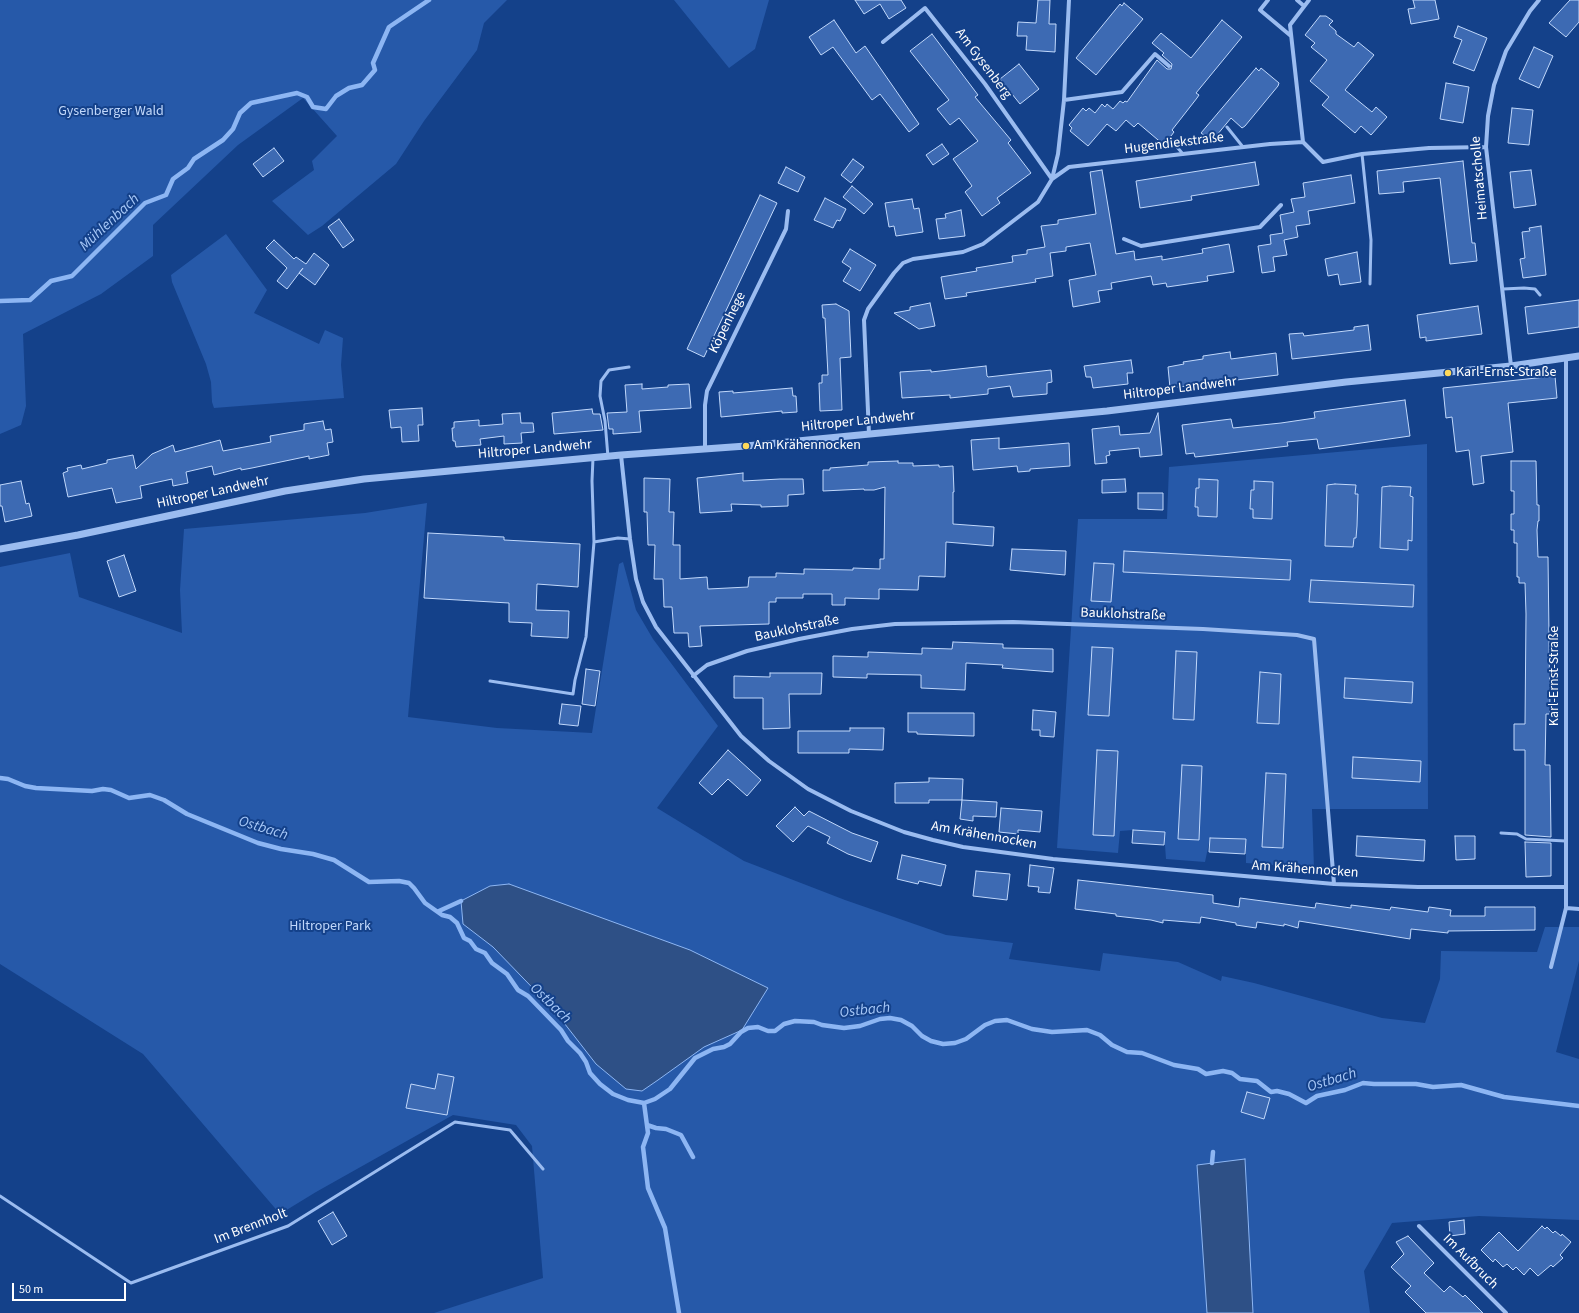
<!DOCTYPE html>
<html>
<head>
<meta charset="utf-8">
<style>
	body { margin:0 }
	#map { position:relative; width:1579px; height:1313px; overflow:hidden; background:#14418a; font-family:"Source Sans 3",sans-serif }
	canvas { display:block }
	.scale { position:absolute; left:12px; top:1283px; width:114px; height:18px; box-sizing:border-box; border:2px solid #fff; border-top:0; padding-left:5px; font-size:12px; line-height:14px; white-space:nowrap; color:#fff; -webkit-text-stroke:3px #14418a; paint-order:stroke }
</style>
</head>
<body>
<div id="map">
<canvas width="1579" height="1313"></canvas>
<div class="scale">50 m</div>
</div>
<script>
const context = document.querySelector('canvas').getContext('2d');
context.lineJoin = 'round';
function fillPath(path, color) { context.fillStyle = color; context.fill(path, 'evenodd'); }
const shape = rows => new Path2D(rows.map(r => 'M' + r).join(''));
function stroke(path, color, width, dash) { context.strokeStyle = color; context.lineWidth = width; context.lineCap = dash ? 'butt' : 'round'; context.setLineDash(dash || []); context.stroke(path); }
function drawText(font, color, halo, rows, align = 'center') {
  context.font = font + ' "Source Sans 3",sans-serif'; context.lineWidth = 4; context.setLineDash([]); context.textBaseline = 'middle'; context.strokeStyle = halo; context.fillStyle = color; for (const [text, x, y, turn = 0] of rows) {
    context.save(); context.translate(x, y); context.rotate((+turn || 0) * Math.PI / 180); context.textAlign = isNaN(turn) ? turn : align; if (halo) context.strokeText(text, 0, 0); context.fillText(text, 0, 0); context.restore();
  }
}
fillPath(shape([
	[0,0,507,0,484,23,477,50,424,121,396,164,322,226,308,235,272,201,314,170,312,161,337,136,303,98,238,145,153,225,153,256,101,294,23,334,26,406,21,425,0,434],
	[674,0,769,0,755,49,729,68],
	[226,234,267,290,254,313,319,344,325,330,343,338,341,365,344,398,214,408,212,402,211,382,206,364,172,282,171,275],
	[1427,444,1428,809,1312,809,1314,868,1246,863,1246,839,1210,838,1205,862,1166,859,1164,832,1133,830,1120,831,1118,853,1057,848,1078,519,1167,519,1169,467],
	[427,503,408,717,497,728,592,733,619,564,623,562,636,610,653,639,718,726,657,808,744,861,845,900,946,935,1013,943,1009,959,1100,971,1103,953,1178,962,1221,981,1222,976,1254,983,1382,1018,1425,1023,1440,979,1441,951,1537,952,1545,927,1579,927,1579,961,1556,1052,1579,1059,1579,1220,1479,1216,1392,1223,1364,1271,1370,1313,434,1313,543,1278,532,1146,516,1125,453,1115,316,1192,280,1214,143,1054,0,964,0,567,70,553,79,597,182,633,180,590,184,529,365,513]
]), '#2659a9');
const water = shape([
	[509,884,690,950,768,988,742,1030,704,1047,658,1080,642,1091,626,1089,596,1064,554,1010,493,947,463,924,461,901,490,886,509,884],
	[1245,1159,1253,1313,1207,1313,1197,1165,1245,1159]
]);
fillPath(water, '#2e5086');
stroke(water, '#8db6f3', 1);
stroke(shape([
	[0,301,30,300,51,281,72,276,145,203,166,195,173,179,188,168,194,159,223,140,233,129,240,113,251,103,297,93,307,97,313,107,326,109,336,96,349,88,362,85,375,70,373,63,389,27,429,0],
	[0,778,8,779,25,786,36,788,92,791,103,789,111,790,129,798,150,795,164,800,187,814,258,843,281,849,313,854,334,860,369,882,399,881,409,883,414,888,425,903,442,915,450,917,457,923,464,938,470,941,476,949,485,953,492,963,507,974,518,990,528,996,561,1030,568,1041,580,1053,586,1062,590,1073,600,1084,613,1094,628,1100,644,1103,655,1099,670,1089,695,1058,713,1049,724,1047,730,1044,741,1032,748,1028,758,1027,768,1031,775,1031,784,1024,795,1021,814,1022,822,1025,844,1028,860,1026,880,1019,890,1018,901,1020,912,1026,922,1036,931,1041,943,1044,955,1043,966,1039,985,1025,995,1021,1007,1020,1032,1029,1052,1032,1087,1030,1100,1035,1112,1045,1127,1052,1142,1053,1174,1065,1198,1069,1206,1074,1223,1071,1232,1073,1240,1079,1257,1081,1271,1092,1277,1091,1289,1094,1306,1103,1317,1096,1345,1090,1363,1083,1374,1084,1416,1084,1433,1087,1461,1085,1504,1097,1579,1106],
	[439,911,461,901],
	[644,1103,648,1133,643,1147,648,1188,665,1228,679,1313],
	[647,1125,656,1128,666,1129,681,1135,693,1157],
	[1212,1163,1213,1152]
]), '#8db6f3', 4.5);
const building = shape([
	[855,0,901,0,906,8,889,19,880,4,864,14,855,0],
	[1038,0,1050,0,1049,24,1056,24,1055,52,1026,50,1027,36,1017,36,1018,22,1036,23,1038,0],
	[1413,0,1435,0,1439,19,1411,24,1408,9,1415,8,1413,0],
	[1570,0,1579,0,1579,22,1566,37,1549,23,1570,0],
	[1124,3,1143,19,1096,75,1076,58,1120,4,1122,6,1124,3],
	[1320,16,1326,16,1333,21,1329,25,1336,31,1336,34,1354,47,1358,42,1374,55,1345,90,1372,112,1376,107,1387,117,1371,135,1361,126,1355,133,1322,105,1329,97,1310,81,1327,60,1311,47,1315,43,1305,35,1320,16],
	[834,20,856,53,865,46,919,124,909,132,880,94,872,100,833,47,821,55,809,37,834,20],
	[1222,20,1242,37,1196,93,1199,95,1197,98,1172,130,1174,132,1171,136,1168,137,1167,140,1164,145,1138,123,1134,127,1126,120,1116,131,1107,124,1088,146,1070,131,1072,128,1069,125,1083,108,1086,111,1089,108,1095,113,1102,104,1105,107,1107,104,1113,109,1120,101,1123,103,1125,101,1127,102,1157,60,1167,69,1171,69,1172,64,1162,55,1164,53,1152,43,1161,33,1191,58,1222,20],
	[1458,26,1487,38,1474,71,1453,63,1462,40,1454,37,1458,26],
	[932,34,978,95,975,97,1011,140,1008,143,1031,173,997,198,1000,203,982,216,965,192,972,186,953,159,978,141,959,118,950,125,937,109,949,100,910,51,932,34],
	[1534,47,1553,56,1539,88,1519,79,1534,47],
	[1019,64,1039,89,1020,104,1000,79,1019,64],
	[1256,68,1259,71,1261,68,1279,83,1278,86,1245,126,1242,128,1231,118,1212,141,1201,133,1256,68],
	[1446,83,1469,87,1463,123,1440,119,1446,83],
	[1512,108,1533,110,1529,145,1508,143,1512,108],
	[942,144,949,154,933,165,926,155,942,144],
	[274,148,284,161,263,177,253,164,274,148],
	[853,159,864,167,851,183,841,175,853,159],
	[1463,161,1472,243,1475,243,1477,261,1450,264,1440,178,1403,182,1404,192,1379,194,1377,171,1463,161],
	[1255,162,1259,185,1191,196,1192,200,1140,208,1136,181,1255,162],
	[786,167,805,177,798,192,778,183,786,167],
	[1102,170,1116,254,1134,251,1135,260,1162,256,1162,260,1203,253,1202,249,1229,244,1234,272,1207,276,1208,281,1167,287,1166,283,1153,285,1151,276,1111,283,1112,289,1098,291,1100,302,1073,307,1069,280,1096,275,1090,243,1066,247,1066,251,1050,253,1053,276,1035,279,1036,282,966,293,967,296,945,299,941,277,977,271,976,268,1013,262,1012,256,1027,254,1027,250,1045,247,1041,226,1058,224,1058,220,1096,214,1090,172,1102,170],
	[1531,170,1536,205,1514,208,1510,172,1531,170],
	[1351,175,1355,203,1308,211,1310,224,1296,226,1298,237,1284,240,1287,255,1273,257,1275,271,1262,273,1258,246,1271,244,1270,235,1283,233,1280,215,1294,212,1291,199,1305,197,1303,183,1351,175],
	[852,186,873,204,864,214,843,197,852,186],
	[760,195,777,203,704,357,687,349,760,195],
	[825,198,846,209,840,221,837,220,833,228,814,220,825,198],
	[912,199,914,209,919,208,923,232,896,236,894,226,889,227,885,203,912,199],
	[961,210,965,236,939,239,936,219,946,218,945,214,961,210],
	[339,219,354,240,343,248,328,227,339,219],
	[1541,226,1546,275,1523,278,1520,259,1525,258,1522,232,1530,231,1529,228,1541,226],
	[274,240,294,259,296,257,306,264,314,253,329,265,315,285,299,273,303,268,287,289,277,281,287,268,266,248,274,240],
	[850,249,876,265,860,291,843,281,851,268,842,262,850,249],
	[1357,252,1361,282,1340,285,1338,274,1328,276,1325,259,1357,252],
	[1579,300,1579,327,1528,334,1525,307,1579,300],
	[930,303,935,326,919,329,894,313,910,310,910,307,930,303],
	[836,304,849,311,851,357,840,358,842,410,820,411,819,383,822,383,822,375,828,375,825,318,823,318,822,305,836,304],
	[1478,306,1482,334,1426,341,1426,337,1420,338,1417,315,1478,306],
	[1368,325,1371,350,1292,359,1289,334,1303,333,1304,336,1354,330,1354,327,1368,325],
	[1230,352,1231,359,1276,353,1278,375,1170,388,1168,367,1184,364,1183,362,1203,359,1203,356,1230,352],
	[1131,360,1133,373,1127,373,1128,384,1093,388,1091,377,1086,377,1084,366,1131,360],
	[986,366,987,376,988,377,1051,370,1052,382,1047,383,1047,394,1013,397,1010,386,988,389,988,394,950,398,950,395,902,398,900,372,931,370,931,372,986,366],
	[1555,376,1557,398,1508,403,1513,452,1481,456,1484,483,1473,485,1469,450,1456,452,1452,417,1446,418,1443,388,1555,376],
	[642,384,642,389,668,387,668,385,689,384,691,408,639,411,641,432,613,434,613,429,609,429,607,413,627,412,625,385,642,384],
	[792,388,793,396,796,396,797,412,782,413,782,411,721,417,719,392,733,391,733,393,792,388],
	[1405,400,1410,436,1319,449,1317,439,1287,442,1288,446,1222,454,1195,457,1194,453,1186,454,1182,425,1231,419,1233,428,1281,423,1315,418,1314,412,1405,400],
	[422,408,423,425,418,425,419,441,402,442,401,427,391,428,389,410,422,408],
	[592,409,593,414,600,414,603,430,554,434,552,413,592,409],
	[520,413,521,423,533,423,534,432,521,433,522,443,504,444,504,436,480,439,481,445,456,447,455,441,453,441,452,428,454,428,454,422,479,420,479,426,503,424,502,414,520,413],
	[1158,413,1162,455,1140,457,1139,448,1109,451,1110,455,1106,456,1107,463,1095,464,1092,429,1119,426,1120,435,1150,433,1158,413],
	[323,421,325,430,331,429,333,442,327,443,329,455,309,459,309,456,252,468,241,470,241,468,214,475,212,466,186,472,188,483,173,486,172,479,140,486,142,498,116,503,112,488,68,497,63,473,68,471,67,468,81,465,82,469,107,463,107,460,133,455,136,469,152,454,173,445,175,452,220,440,223,451,271,442,270,436,304,430,304,424,323,421],
	[999,438,999,449,1069,443,1070,466,1030,469,1030,471,1018,472,1017,466,973,470,971,440,999,438],
	[898,461,898,463,913,463,913,466,939,465,939,467,953,466,954,492,953,492,953,524,994,527,993,546,946,542,945,577,919,576,918,590,879,589,879,599,845,598,845,605,832,605,832,594,803,594,803,598,776,598,776,602,769,602,769,624,700,626,702,646,689,647,688,633,674,633,672,607,664,607,663,579,654,579,655,545,648,545,647,512,644,512,644,478,670,479,669,512,674,512,673,545,680,545,680,579,707,577,708,589,748,587,749,577,776,577,776,573,804,574,804,569,853,570,853,568,880,569,880,559,884,559,885,487,874,490,864,490,864,489,823,491,823,470,830,470,830,468,868,465,868,462,898,461],
	[1511,461,1536,461,1537,505,1539,505,1539,521,1538,521,1537,530,1538,557,1548,557,1550,714,1546,714,1545,765,1550,765,1551,837,1525,835,1525,750,1514,750,1514,724,1525,724,1526,614,1525,583,1519,583,1519,577,1517,577,1517,543,1514,543,1514,530,1511,530,1511,514,1514,514,1514,491,1511,491,1511,461],
	[743,473,743,481,780,479,803,479,804,494,788,495,788,506,761,507,761,505,731,504,732,511,700,513,697,478,743,473],
	[1125,479,1126,492,1102,493,1102,480,1125,479],
	[1199,479,1218,480,1217,517,1198,516,1198,507,1195,507,1196,488,1199,488,1199,479],
	[21,481,26,504,29,503,32,516,5,522,2,506,0,506,0,485,21,481],
	[1254,481,1273,482,1272,519,1253,518,1253,509,1250,509,1251,490,1254,490,1254,481],
	[1335,484,1356,485,1355,494,1358,494,1357,526,1356,538,1354,538,1353,547,1325,546,1327,485,1335,484],
	[1390,486,1411,487,1410,496,1413,497,1412,541,1408,540,1408,550,1380,548,1382,487,1390,486],
	[1138,493,1163,493,1163,510,1138,509,1138,493],
	[428,533,504,537,504,540,580,544,578,587,537,584,536,610,569,611,568,638,531,636,532,623,509,622,509,603,424,598,428,533],
	[1012,549,1066,551,1065,575,1010,570,1012,549],
	[1124,551,1291,560,1290,580,1123,572,1124,551],
	[124,555,136,591,119,597,107,561,124,555],
	[1094,563,1114,564,1111,602,1091,601,1094,563],
	[1311,580,1414,585,1413,607,1309,602,1311,580],
	[953,642,1003,644,1003,648,1053,649,1053,672,1002,668,1003,665,966,663,965,690,921,688,921,675,867,674,867,678,833,677,833,656,868,657,868,652,922,654,922,648,952,649,953,642],
	[1092,647,1113,648,1109,716,1088,715,1092,647],
	[1176,651,1197,652,1194,720,1173,719,1176,651],
	[586,669,600,671,595,706,582,704,586,669],
	[1260,672,1281,674,1279,724,1257,723,1260,672],
	[770,673,822,673,821,694,789,694,790,728,763,729,763,698,734,698,734,676,770,677,770,673],
	[1345,678,1413,682,1412,703,1344,698,1345,678],
	[562,704,581,706,578,726,559,724,562,704],
	[1033,710,1056,712,1054,737,1040,736,1040,730,1032,730,1033,710],
	[908,713,974,713,974,736,917,734,917,732,908,732,908,713],
	[850,728,884,728,883,750,849,749,849,753,798,753,798,731,850,731,850,728],
	[728,750,761,780,747,796,728,779,712,795,699,783,728,750],
	[1097,750,1118,751,1114,836,1093,835,1097,750],
	[1353,757,1421,761,1420,782,1352,778,1353,757],
	[1182,765,1202,766,1199,840,1178,839,1182,765],
	[1266,773,1286,774,1283,848,1262,847,1266,773],
	[929,778,963,779,962,800,929,800,929,803,895,803,895,783,929,782,929,778],
	[962,800,997,802,996,817,973,816,973,821,960,819,962,800],
	[795,807,804,816,809,811,852,833,878,842,871,862,848,854,827,843,830,837,808,826,793,842,776,826,795,807],
	[1001,808,1042,811,1040,832,1018,830,1018,834,999,832,1001,808],
	[1133,830,1165,832,1164,845,1132,843,1133,830],
	[1357,836,1425,840,1424,861,1356,856,1357,836],
	[1455,836,1475,836,1475,859,1456,860,1455,836],
	[1210,838,1246,839,1245,854,1209,852,1210,838],
	[1525,842,1551,843,1551,876,1526,877,1525,842],
	[902,855,946,865,941,886,919,881,918,884,897,879,902,855],
	[1030,865,1054,868,1050,893,1038,892,1039,887,1028,886,1030,865],
	[976,871,1010,874,1007,900,973,896,976,871],
	[1078,880,1213,895,1213,903,1239,907,1240,898,1315,908,1316,903,1351,908,1351,905,1390,910,1391,907,1428,912,1429,907,1451,910,1450,916,1485,916,1485,907,1535,907,1535,930,1448,931,1448,933,1411,929,1410,939,1299,921,1298,928,1284,924,1284,926,1257,922,1256,928,1236,925,1236,923,1201,917,1200,923,1163,920,1163,923,1151,920,1116,916,1116,914,1075,909,1078,880],
	[438,1074,454,1077,447,1115,406,1108,411,1084,435,1089,438,1074],
	[1247,1092,1270,1098,1264,1119,1241,1112,1247,1092],
	[333,1212,347,1236,332,1245,318,1221,333,1212],
	[1464,1220,1465,1234,1450,1236,1449,1222,1464,1220],
	[1542,1226,1545,1229,1547,1227,1553,1233,1555,1231,1561,1236,1562,1234,1571,1242,1560,1255,1563,1258,1553,1267,1551,1265,1538,1276,1530,1268,1524,1275,1516,1267,1513,1270,1507,1264,1503,1267,1495,1259,1493,1262,1481,1250,1499,1232,1518,1251,1542,1226],
	[1408,1236,1434,1263,1424,1273,1444,1292,1450,1286,1463,1297,1465,1295,1483,1313,1426,1313,1405,1292,1411,1286,1391,1267,1404,1254,1396,1242,1408,1236]
]);
fillPath(building, '#3d6ab3');
stroke(building, '#c1d8fb', 1);
stroke(shape([
	[1227,127,1243,147],
	[1170,139,1183,154],
	[1362,154,1371,240,1370,284],
	[1503,289,1524,288,1535,289,1540,295],
	[608,457,605,421,600,396,601,381,609,370,629,367],
	[593,458,592,481,594,542],
	[490,681,573,694,575,680,586,637,594,542,618,538,630,539],
	[1501,833,1517,834,1526,839,1566,841],
	[0,1196,131,1283,288,1226,455,1122,510,1130,543,1169]
]), '#9bbcf0', 3);
stroke(shape([
	[1268,0,1260,10,1291,36],
	[1297,0,1304,6],
	[883,42,925,8,985,84,1052,179,1069,167,1270,144,1303,142,1323,162,1362,154,1429,148,1486,147],
	[1064,100,1122,92,1155,54,1169,66],
	[1303,142,1290,25,1309,0],
	[1124,239,1141,246,1260,227,1281,205],
	[1511,366,1486,147,1488,116,1494,85,1506,51,1530,11,1539,0],
	[869,434,864,320,868,309,894,273,903,263,913,259,963,252,983,244,1038,202,1052,179,1058,154,1064,100,1069,0],
	[705,448,705,405,707,391,786,229,788,211],
	[621,455,630,539,636,579,643,602,656,627,741,736,769,761,808,789,851,811,904,832,933,840,963,847,1053,859,1334,884,1418,887,1566,887],
	[693,676,707,665,747,651,799,639,852,629,895,624,1013,622,1203,629,1297,635,1314,639,1334,884],
	[1566,908,1579,909],
	[1551,967,1566,908,1566,359],
	[1419,1226,1506,1313]
]), '#9bbcf0', 4);
stroke(shape([
	[0,549,78,535,285,491,364,479,621,455,746,446,1107,411,1346,382,1511,366,1579,356]
]), '#9bbcf0', 7);
for (const [x, y, r, color] of [
	[1448,373,4,"#ffd959"],
	[746,446,4,"#ffd959"]
]) { const dot = new Path2D(); dot.arc(x, y, r, 0, 2 * Math.PI); context.fillStyle = color; context.fill(dot); stroke(dot, '#14418a', 1.5); }
drawText('14px', '#fff', '#14418a', [
	["Am Gysenberg",983,64,53],
	["Hugendiekstraße",1174,144,-7],
	["Heimatscholle",1480,178,-95],
	["Köpenhege",728,323,-64],
	["Hiltroper Landwehr",1180,389,-7],
	["Hiltroper Landwehr",858,422,-6],
	["Hiltroper Landwehr",535,450,-5],
	["Hiltroper Landwehr",213,493,-12],
	["Bauklohstraße",1123,615,2],
	["Bauklohstraße",797,629,-12],
	["Karl-Ernst-Straße",1555,676,-90],
	["Am Krähennocken",984,836,10],
	["Am Krähennocken",1305,870,4],
	["Im Brennholt",251,1227,-21],
	["Im Aufbruch",1470,1262,45]
]);
drawText('14px', '#c1d8fb', '#14418a', [
	["Gysenberger Wald",111,112],
	["Hiltroper Park",330,927]
]);
drawText('14px', '#fff', '#14418a', [
	["Karl-Ernst-Straße",1456,373],
	["Am Krähennocken",754,446]
], 'left');
drawText('italic 15px', '#a6c7f7', '#14418a', [
	["Mühlenbach",110,223,-43],
	["Ostbach",263,829,17],
	["Ostbach",550,1004,44],
	["Ostbach",865,1011,-6],
	["Ostbach",1332,1081,-17]
]);
</script>
</body>
</html>
